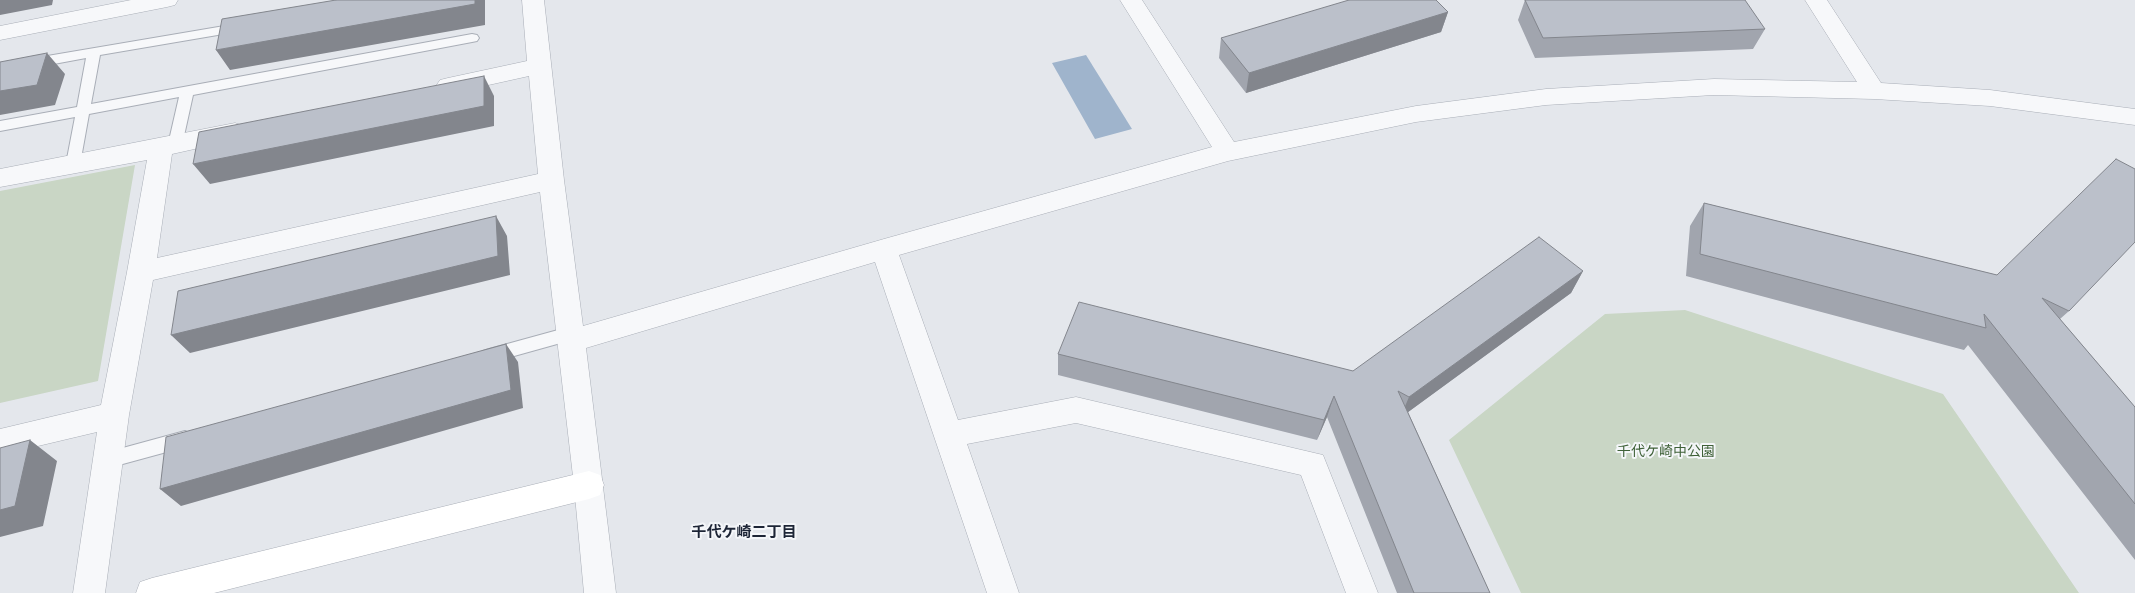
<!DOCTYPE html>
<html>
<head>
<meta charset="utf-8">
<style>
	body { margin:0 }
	canvas { display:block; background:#e4e7ec }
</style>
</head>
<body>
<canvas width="2135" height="593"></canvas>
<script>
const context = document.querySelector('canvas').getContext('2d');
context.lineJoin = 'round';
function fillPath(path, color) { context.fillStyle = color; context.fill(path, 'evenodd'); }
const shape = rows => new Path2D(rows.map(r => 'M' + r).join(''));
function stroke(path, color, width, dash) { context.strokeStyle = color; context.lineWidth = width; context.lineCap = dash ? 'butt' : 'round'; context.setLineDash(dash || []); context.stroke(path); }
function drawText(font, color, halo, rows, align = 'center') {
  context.font = font + ' "Varela Round","Noto Sans JP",sans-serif'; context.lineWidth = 4; context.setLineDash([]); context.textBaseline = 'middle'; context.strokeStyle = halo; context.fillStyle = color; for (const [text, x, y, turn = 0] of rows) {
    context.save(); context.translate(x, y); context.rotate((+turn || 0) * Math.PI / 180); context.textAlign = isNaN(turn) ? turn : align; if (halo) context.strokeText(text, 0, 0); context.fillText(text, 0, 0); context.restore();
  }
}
fillPath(shape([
	[135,165,98,381,0,403,0,191],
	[1685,310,1943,394,2079,593,1521,593,1449,440,1605,314]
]), '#c9d6c5');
fillPath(shape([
	[1086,55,1132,129,1095,139,1052,63]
]), '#9fb4cc');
const lane = shape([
	[242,23,247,24,249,27,247,30,100,55,91,104,472,34,477,35,479,38,477,41,472,42,193,95,182,145,180,149,175,150,170,149,168,145,179,97,89,114,80,164,78,168,73,169,68,168,66,164,75,117,0,131,0,121,77,107,86,58,0,74,0,64,242,23],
	[569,327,575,329,577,334,575,339,489,363,483,361,481,356,483,351,489,349,569,327],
	[185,431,191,434,194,439,191,444,185,447,108,468,102,466,99,460,102,454,108,452,185,431]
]);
const street = shape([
	[131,0,178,0,175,5,167,7,0,40,0,26,131,0],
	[522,0,544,0,564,180,583,326,884,239,1212,147,1120,0,1142,0,1234,142,1416,106,1546,89,1714,79,1857,82,1805,0,1827,0,1881,83,1990,90,2135,109,2135,125,1990,106,1874,99,1714,95,1546,105,1416,122,1228,161,899,255,958,420,1076,397,1323,455,1378,593,1346,593,1301,475,1076,423,967,444,1019,593,987,593,875,262,586,348,616,593,584,593,574,485,540,192,153,280,129,415,105,593,73,593,97,432,0,455,0,429,101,405,127,272,147,160,0,187,0,169,235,123,244,126,247,132,244,138,172,154,157,258,538,174,529,76,448,94,440,92,436,86,440,80,448,78,527,61,522,0]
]);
const secondary = shape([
	[589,471,600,475,604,485,600,495,589,499,214,593,136,593,140,582,152,578,589,471]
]);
stroke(lane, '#a9aeb7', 2);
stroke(street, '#a9aeb7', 1);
stroke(secondary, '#a9aeb7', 1);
fillPath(lane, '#f7f8fa');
fillPath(street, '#f7f8fa');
fillPath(secondary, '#fff');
fillPath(shape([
	[1525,0,1765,29,1753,49,1535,58,1518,20],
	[1448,12,1441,32,1246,93,1219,58,1221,38],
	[1704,203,1997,275,2069,311,2060,319,2135,407,2135,560,1968,345,1964,350,1686,276,1690,226],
	[1583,271,1571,293,1408,412,1490,593,1397,593,1327,417,1317,440,1058,375,1058,354,1353,371]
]), '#a1a5ae');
fillPath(shape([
	[0,0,53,0,52,5,0,15],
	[475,0,485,0,485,25,230,70,216,50],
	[1448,12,1441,32,1246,93,1249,73],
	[47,53,65,74,55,105,0,115,0,91],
	[484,76,494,96,494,126,210,184,193,164],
	[496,216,507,236,510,275,190,353,171,335],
	[1583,271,1571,293,1400,418,1409,397],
	[506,344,518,362,523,408,181,506,160,489],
	[1334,396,1327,417,1317,440,1324,420],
	[30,440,57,461,43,526,0,537,0,510]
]), '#83868d');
const building = shape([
	[336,0,475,0,475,4,216,50,222,19,336,0],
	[1349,0,1436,0,1448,12,1249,73,1221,38,1349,0],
	[1525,0,1745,0,1765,29,1543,38,1525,0],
	[47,53,37,85,0,91,0,62,47,53],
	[484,76,484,106,193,164,199,132,484,76],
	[2116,159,2135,169,2135,242,2069,311,2042,298,2135,407,2135,504,1984,314,1986,328,1700,254,1704,203,1997,275,2116,159],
	[496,216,498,256,171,335,178,291,496,216],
	[1539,237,1583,271,1409,397,1398,391,1490,593,1414,593,1334,396,1324,420,1058,354,1079,302,1353,371,1539,237],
	[506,344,511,390,160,489,166,437,506,344],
	[30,440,15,506,0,510,0,448,30,440]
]);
fillPath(building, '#bbc0ca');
stroke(building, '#83868d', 1);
drawText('14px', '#3f6138', '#f4f6f9', [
	["千代ケ崎中公園",1666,452]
]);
drawText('bold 15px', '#1d2536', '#f4f6f9', [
	["千代ケ崎二丁目",744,533]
]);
</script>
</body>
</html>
